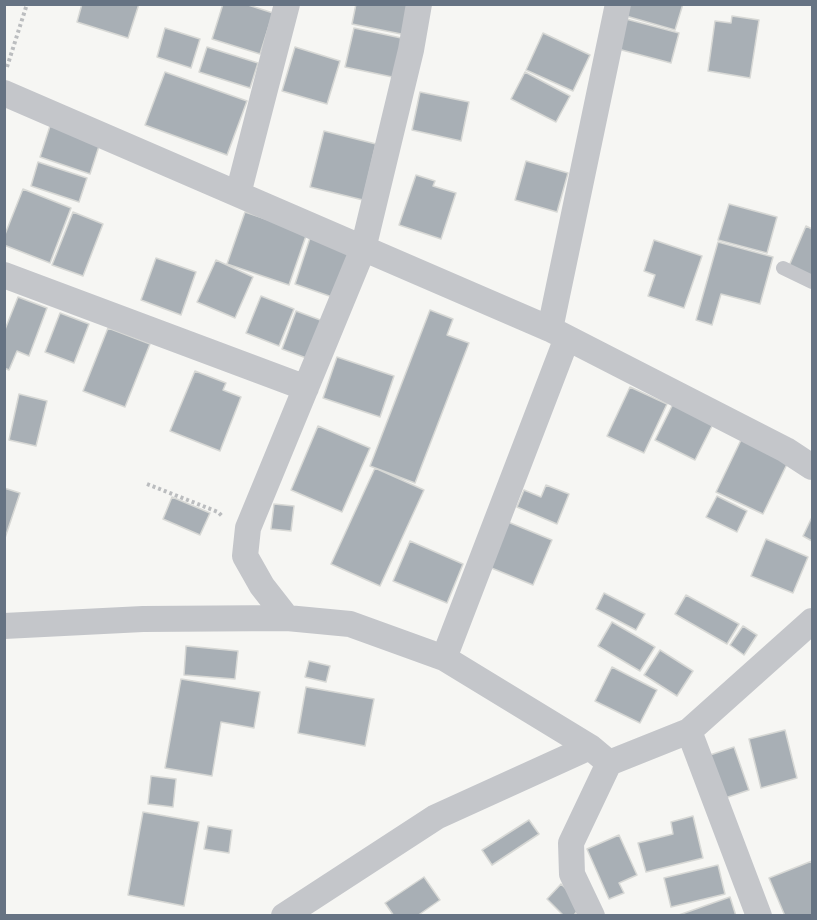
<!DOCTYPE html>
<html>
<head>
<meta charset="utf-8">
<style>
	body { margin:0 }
	#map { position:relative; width:817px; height:920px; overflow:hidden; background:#f6f6f3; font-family:Jost,sans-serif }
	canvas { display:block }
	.frame { position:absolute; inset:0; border:6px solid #667383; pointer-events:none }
</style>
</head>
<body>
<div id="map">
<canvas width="817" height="920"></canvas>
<div class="frame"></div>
</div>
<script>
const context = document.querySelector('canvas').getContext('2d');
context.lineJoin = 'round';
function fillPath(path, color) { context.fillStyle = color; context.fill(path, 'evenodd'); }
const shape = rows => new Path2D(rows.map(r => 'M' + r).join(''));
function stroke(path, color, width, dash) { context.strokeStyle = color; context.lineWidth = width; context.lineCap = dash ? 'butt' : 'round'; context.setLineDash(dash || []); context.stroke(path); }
const building = shape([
	[82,4,139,4,128,38,77,22,82,4],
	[223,4,245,4,273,13,260,54,212,39,223,4],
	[356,4,412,4,406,35,352,24,356,4],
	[629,4,683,4,675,30,626,16,629,4],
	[732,16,759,20,750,78,708,71,715,21,731,23,732,16],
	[626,19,679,33,671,63,618,49,626,19],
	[165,28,200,39,191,68,157,57,165,28],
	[354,28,406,39,397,78,345,67,354,28],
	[543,33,590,55,573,91,526,70,543,33],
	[207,47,258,63,250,88,199,72,207,47],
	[295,47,340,61,327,104,282,91,295,47],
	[165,72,247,101,227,155,145,125,165,72],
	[525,72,570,96,556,122,511,99,525,72],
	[420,92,469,102,461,141,412,130,420,92],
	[50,126,100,143,90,174,40,157,50,126],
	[324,131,376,144,363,200,310,187,324,131],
	[526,161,568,173,557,212,515,200,526,161],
	[38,162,87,178,79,202,31,186,38,162],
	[416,175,435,181,433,186,456,193,441,239,399,225,416,175],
	[23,189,71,208,50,263,4,245,4,237,23,189],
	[729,204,777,217,767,253,718,240,729,204],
	[73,212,103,224,83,276,52,265,73,212],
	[245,212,307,233,289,285,227,264,245,212],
	[806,226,812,229,812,276,789,266,806,226],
	[310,238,350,251,335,298,295,284,310,238],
	[654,240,702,256,684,308,648,296,655,275,644,271,654,240],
	[718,242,773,257,760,304,721,294,712,325,696,320,718,242],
	[156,258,196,272,181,315,141,300,156,258],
	[216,260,253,277,235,318,197,302,216,260],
	[261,296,294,309,279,346,246,333,261,296],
	[18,297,47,308,29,356,17,351,9,370,4,368,4,332,18,297],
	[430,310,453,319,447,335,469,343,415,483,370,466,430,310],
	[296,311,323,321,309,359,282,349,296,311],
	[60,313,89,324,74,363,45,352,60,313],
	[108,328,150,344,125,407,83,391,108,328],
	[337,357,394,376,380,417,323,398,337,357],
	[195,371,226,383,223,390,241,397,220,451,170,431,195,371],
	[630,387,667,404,644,453,607,436,630,387],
	[19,394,47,401,36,446,9,440,19,394],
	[675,400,715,420,695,460,655,440,675,400],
	[318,426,370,448,342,512,291,490,318,426],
	[742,438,789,460,763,514,716,492,742,438],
	[375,468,424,490,380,586,331,564,375,468],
	[546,485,569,494,557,524,517,507,524,490,541,497,546,485],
	[4,488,20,493,5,538,4,538,4,488],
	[717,496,747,511,737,532,706,517,717,496],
	[172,497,210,513,200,535,163,519,172,497],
	[274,504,294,506,291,531,271,529,274,504],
	[812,517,812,541,803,536,812,517],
	[508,522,552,540,533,585,489,567,508,522],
	[766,539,808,557,793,593,751,576,766,539],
	[410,541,463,564,447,603,393,581,410,541],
	[604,593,645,614,636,630,596,609,604,593],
	[686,595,739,624,727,644,675,614,686,595],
	[612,622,655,647,640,671,598,646,612,622],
	[743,626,757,635,744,655,730,645,743,626],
	[186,646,238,651,235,679,184,675,186,646],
	[660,650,693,671,677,696,644,675,660,650],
	[309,661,330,666,326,682,305,677,309,661],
	[612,667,657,690,640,723,595,701,612,667],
	[181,679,260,692,254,728,221,722,212,776,165,768,181,679],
	[306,687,374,699,365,746,298,733,306,687],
	[785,730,797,778,761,788,749,739,785,730],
	[734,747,749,790,722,799,707,756,734,747],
	[151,776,176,779,173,807,148,804,151,776],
	[143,812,199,822,184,906,128,895,143,812],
	[693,816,703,858,646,872,638,843,673,834,671,822,693,816],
	[529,820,539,834,492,865,482,850,529,820],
	[208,826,232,830,229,853,204,849,208,826],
	[619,835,637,875,619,883,624,893,609,899,587,849,619,835],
	[812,861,812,916,785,916,769,878,812,861],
	[718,865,725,894,671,907,664,878,718,865],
	[424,877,440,900,417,916,394,916,385,903,424,877],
	[561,884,583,905,573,916,564,916,547,899,561,884],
	[730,897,736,916,676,916,730,897]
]);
fillPath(building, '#a8afb5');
stroke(building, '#d7d8d5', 1.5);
stroke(shape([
	[7,67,27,4],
	[147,484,218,512,223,517]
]), '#bbbdbf', 4, [3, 3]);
stroke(shape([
	[783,268,812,282]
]), '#c4c6ca', 14);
stroke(shape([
	[4,93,550,329,786,450,812,467],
	[238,194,287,4],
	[4,275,306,388],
	[550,329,618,4],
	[287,618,262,586,245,556,248,528,363,249,411,50,419,4],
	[4,626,143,619,287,618,350,624,444,658,590,747,609,763,689,731,812,621],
	[444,658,567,338],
	[689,731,759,916],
	[284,916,436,817,590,747],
	[592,916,572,874,571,843,609,763]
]), '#c4c6ca', 26);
</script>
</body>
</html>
